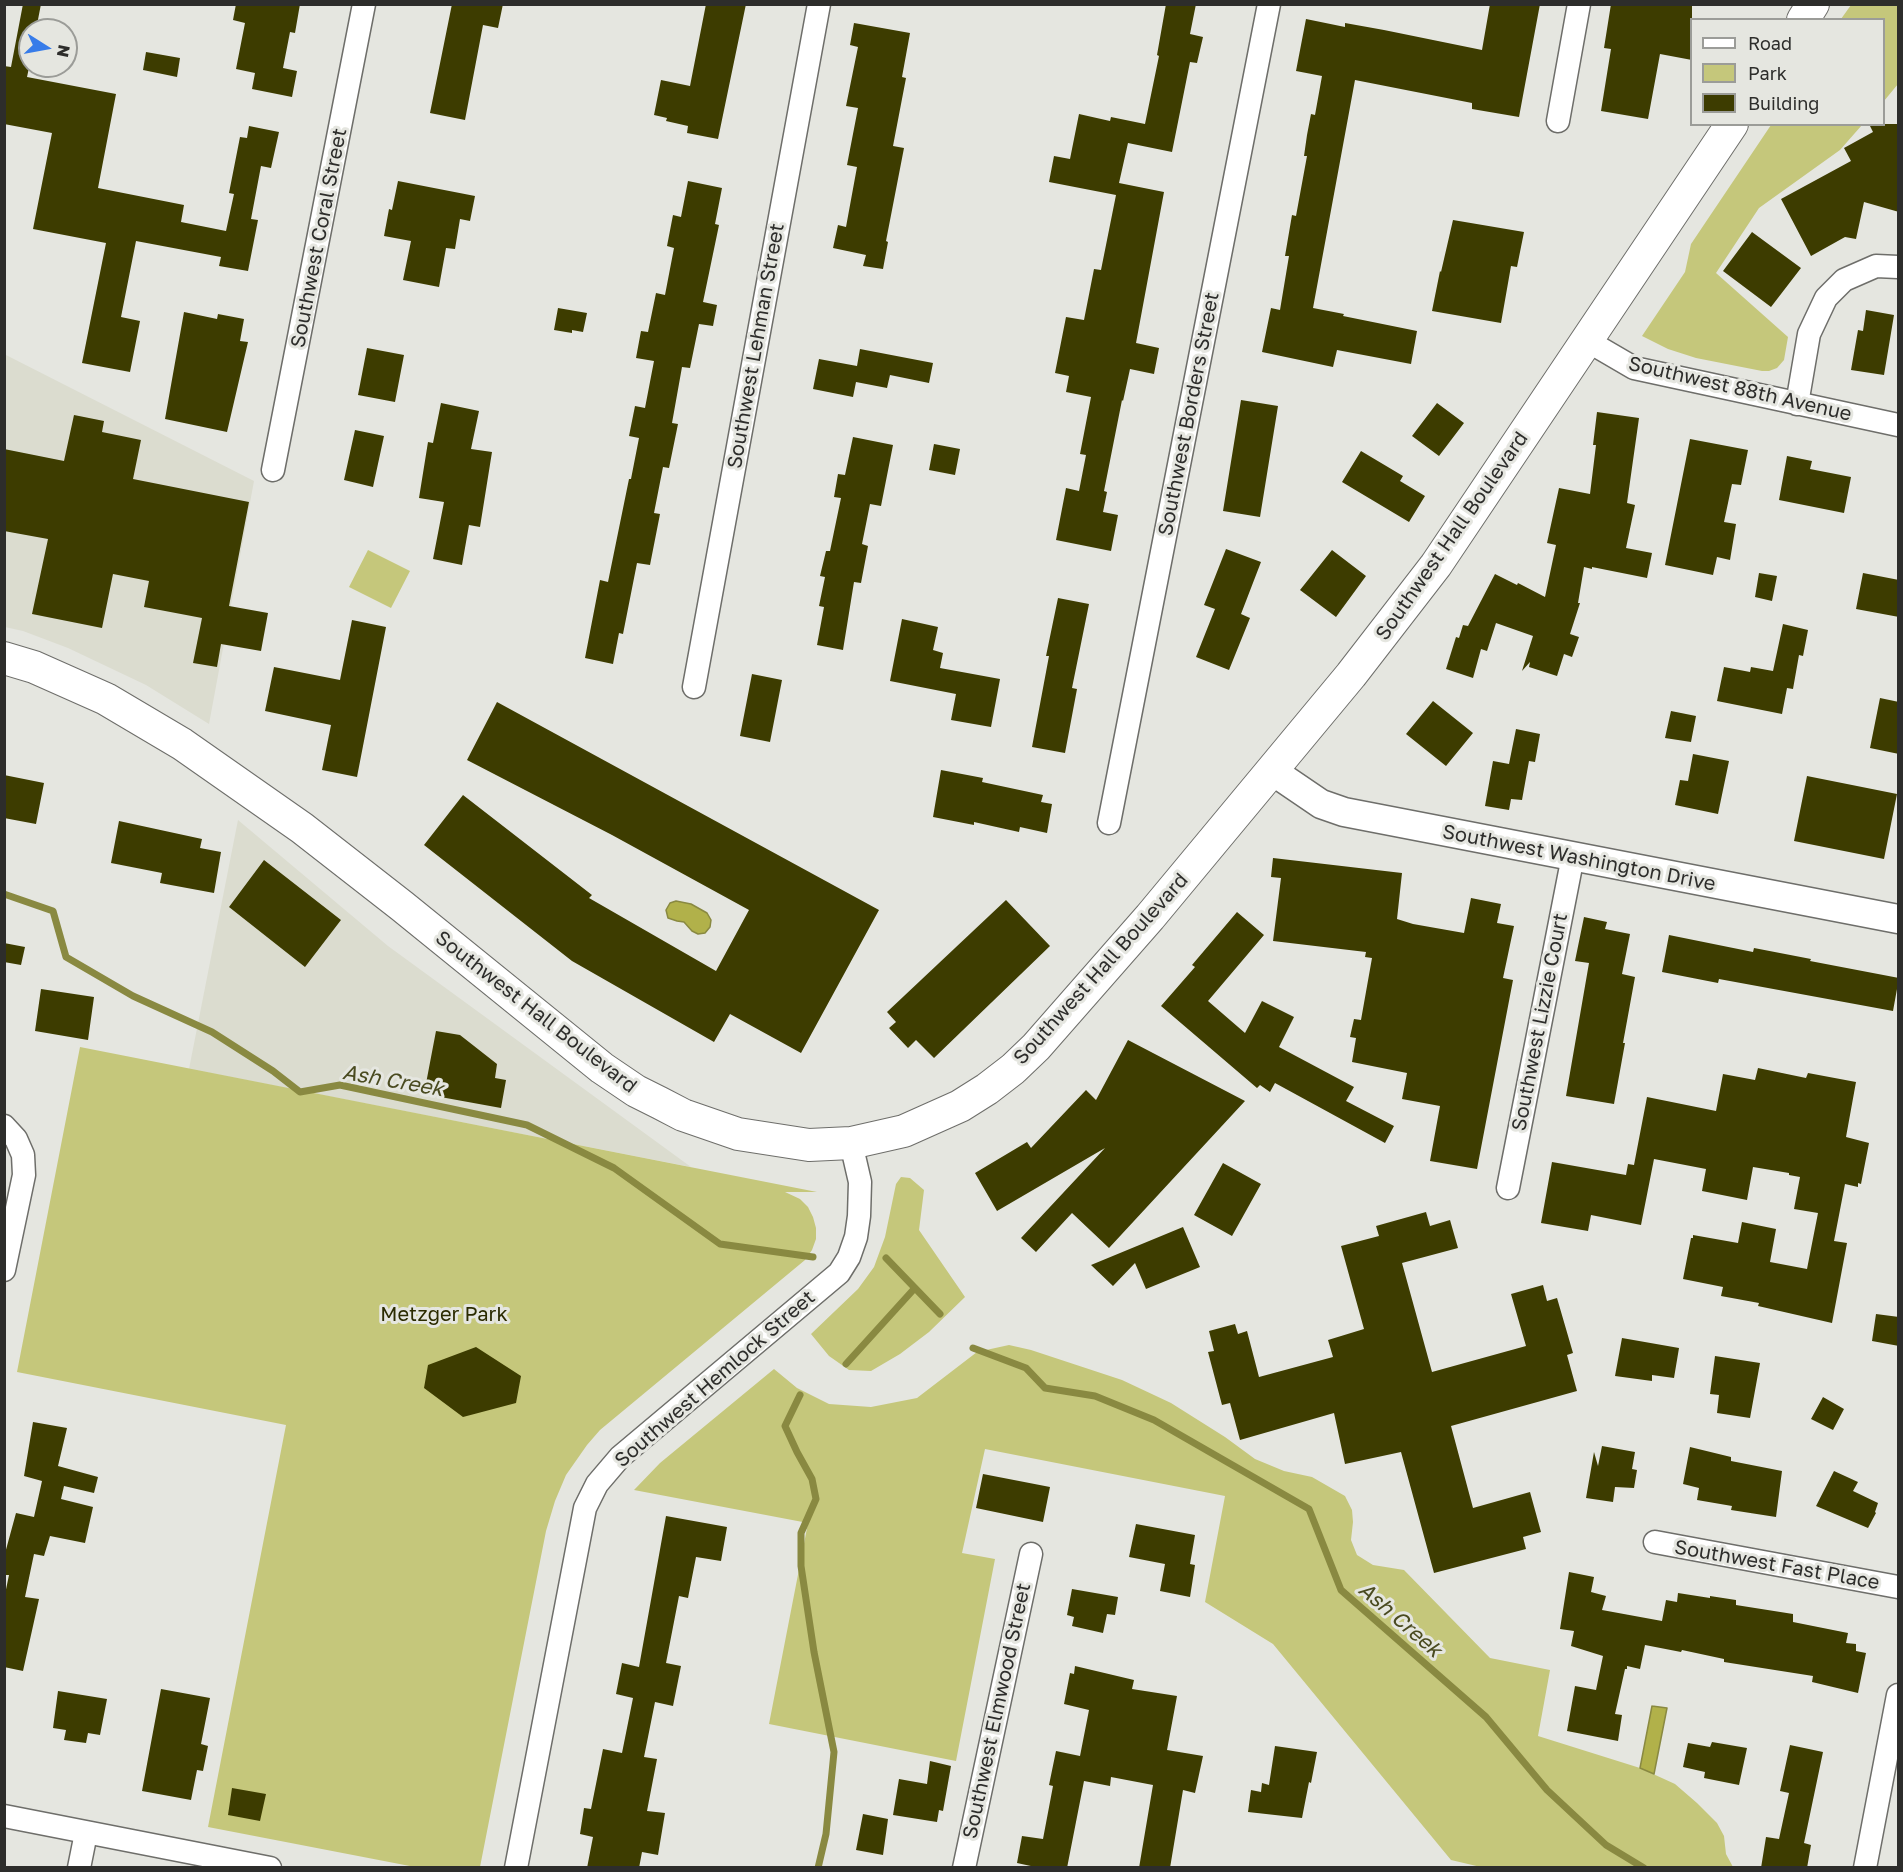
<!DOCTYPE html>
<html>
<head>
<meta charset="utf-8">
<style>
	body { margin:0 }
	#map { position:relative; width:1903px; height:1872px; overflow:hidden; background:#e5e6e0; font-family:"Golos Text",sans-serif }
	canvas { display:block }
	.frame { position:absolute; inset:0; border:6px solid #2d2d2b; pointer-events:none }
	.legend { position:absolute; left:1690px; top:18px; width:195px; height:108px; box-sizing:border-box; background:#e5e6e0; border:2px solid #9b9c98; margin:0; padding:8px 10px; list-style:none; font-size:18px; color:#2d2d2b }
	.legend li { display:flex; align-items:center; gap:12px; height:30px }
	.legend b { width:30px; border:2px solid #9b9c98 }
	.north { position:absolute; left:18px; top:18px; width:60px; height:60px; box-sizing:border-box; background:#e5e6e0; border:2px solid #9b9c98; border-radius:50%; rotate:101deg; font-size:16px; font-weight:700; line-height:24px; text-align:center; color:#2d2d2b }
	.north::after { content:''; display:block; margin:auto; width:21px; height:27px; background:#377ce9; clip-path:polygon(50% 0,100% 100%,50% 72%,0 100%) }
</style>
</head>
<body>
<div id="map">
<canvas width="1903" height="1872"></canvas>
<div class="frame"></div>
<ul class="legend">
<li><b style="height:8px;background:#fff"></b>Road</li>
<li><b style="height:16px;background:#c5c77b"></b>Park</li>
<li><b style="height:16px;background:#3d3c00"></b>Building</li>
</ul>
<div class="north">N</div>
</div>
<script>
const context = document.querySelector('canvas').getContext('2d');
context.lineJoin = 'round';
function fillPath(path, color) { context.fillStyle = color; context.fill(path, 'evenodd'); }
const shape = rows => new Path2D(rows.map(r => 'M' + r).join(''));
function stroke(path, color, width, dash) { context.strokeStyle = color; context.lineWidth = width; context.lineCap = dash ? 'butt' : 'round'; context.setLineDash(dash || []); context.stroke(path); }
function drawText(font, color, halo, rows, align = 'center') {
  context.font = font + ' "Golos Text",sans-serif'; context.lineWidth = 6; context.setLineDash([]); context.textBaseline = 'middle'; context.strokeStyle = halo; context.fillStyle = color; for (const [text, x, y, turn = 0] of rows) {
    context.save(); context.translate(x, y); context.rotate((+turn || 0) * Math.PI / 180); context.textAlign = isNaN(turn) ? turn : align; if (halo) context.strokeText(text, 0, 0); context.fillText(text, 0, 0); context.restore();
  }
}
fillPath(shape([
	[4,354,254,481,209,724,146,685,68,648,23,631,5,627],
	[238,820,388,946,691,1167,189,1069]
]), '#dbdccf');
fillPath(shape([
	[1851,5,1898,5,1898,84,1884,101,1884,20,1841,19],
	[1771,125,1862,125,1840,150,1759,208,1716,273,1788,337,1784,360,1777,368,1769,371,1762,371,1696,358,1668,349,1642,336,1685,272,1691,244],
	[368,550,410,571,391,608,349,587],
	[80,1047,817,1192,785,1192,800,1199,808,1207,813,1217,816,1228,816,1239,812,1250,805,1260,600,1430,587,1445,566,1475,555,1501,546,1531,480,1867,415,1867,208,1827,286,1425,17,1372],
	[901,1177,910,1178,924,1190,919,1230,965,1297,929,1332,900,1354,871,1371,849,1370,829,1356,811,1334,858,1289,874,1267,885,1237,896,1184],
	[1009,1345,1031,1350,1122,1380,1171,1403,1225,1437,1255,1459,1284,1471,1312,1477,1345,1496,1352,1510,1353,1522,1351,1540,1357,1555,1373,1565,1404,1570,1490,1658,1550,1670,1538,1736,1640,1768,1675,1784,1697,1803,1717,1823,1724,1836,1726,1854,1733,1867,1485,1868,1451,1860,1273,1644,1205,1602,1225,1496,985,1449,962,1553,995,1559,956,1761,769,1724,808,1523,634,1490,660,1463,774,1369,797,1388,829,1404,871,1407,917,1398,977,1352]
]), '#c5c77b');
const water = shape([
	[676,901,691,904,707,913,711,920,710,927,705,933,698,934,692,931,684,922,677,921,668,918,666,910,670,903,676,901],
	[1652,1706,1667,1708,1654,1774,1640,1768,1652,1706]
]);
fillPath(water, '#b1b14a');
stroke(water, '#898941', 1.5);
stroke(shape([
	[4,894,53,911,66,957,133,996,212,1032,273,1071,300,1092,340,1085,527,1125,614,1168,720,1244,813,1257],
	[886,1258,940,1314],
	[973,1348,1026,1368,1045,1388,1095,1396,1154,1420,1309,1509,1341,1590,1486,1717,1547,1790,1606,1845,1644,1868],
	[846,1364,914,1289],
	[800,1395,785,1426,797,1452,812,1479,816,1499,801,1533,801,1566,814,1652,834,1752,826,1834,818,1868]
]), '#898941', 7);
fillPath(shape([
	[23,4,41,4,36,30,30,30,30,63,27,77,116,94,98,188,184,205,181,222,226,231,234,194,229,193,240,137,247,138,249,126,279,132,271,168,261,166,251,219,258,220,248,271,219,266,221,257,136,241,121,317,140,321,130,372,82,363,106,243,33,229,52,133,4,124,4,66,11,67],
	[236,4,300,4,295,33,290,32,283,68,297,71,292,97,252,89,255,73,236,69,245,23,233,20],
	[452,4,503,4,498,28,483,25,465,120,430,113],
	[706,4,746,4,718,139,687,133,688,126,666,121,667,118,654,115,661,80,690,86],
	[1166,4,1196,4,1190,34,1203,37,1197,63,1190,62,1172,152,1128,143,1119,183,1164,192,1136,343,1159,348,1154,374,1130,369,1123,401,1122,400,1104,491,1107,492,1103,512,1118,515,1111,551,1056,540,1066,488,1079,491,1086,455,1080,454,1091,397,1066,392,1069,376,1055,373,1066,317,1084,320,1094,269,1101,270,1116,195,1049,182,1054,156,1070,159,1079,114,1110,121,1111,117,1145,124,1159,56,1157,55],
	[1490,4,1540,4,1519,117,1472,109,1472,103,1355,80,1313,308,1344,314,1343,316,1417,331,1411,364,1337,350,1333,367,1262,352,1271,308,1280,310,1289,256,1285,256,1292,215,1296,216,1307,156,1304,156,1307,135,1311,114,1315,115,1322,76,1296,71,1306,19,1345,27,1345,23,1384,30,1482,50],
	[1611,4,1692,4,1692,60,1660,54,1648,119,1601,111,1611,49,1604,48],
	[854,23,910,33,902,77,906,78,893,146,904,148,886,241,888,242,883,269,863,266,866,255,833,248,838,225,846,227,857,167,847,165,858,108,846,106,858,47,850,45],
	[146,52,180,58,177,77,143,70],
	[1869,124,1899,124,1899,212,1864,202,1856,239,1845,237,1811,256,1781,199,1851,161,1844,148,1873,132],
	[398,181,475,196,470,221,460,219,455,249,446,248,439,287,403,280,411,241,384,236,389,209,392,210],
	[688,181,722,188,715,224,719,225,703,302,717,305,713,326,699,324,690,368,682,367,672,423,678,424,669,468,663,467,654,513,660,514,650,565,637,563,623,634,619,633,613,664,585,658,600,580,608,582,629,479,631,479,639,438,629,436,635,406,645,408,654,361,636,358,641,331,648,332,656,293,665,295,674,248,667,246,673,215,681,217],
	[1453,220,1524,232,1517,267,1511,266,1501,323,1432,311,1440,271,1441,272],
	[1752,232,1801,268,1771,307,1723,271],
	[558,308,587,313,583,332,572,330,572,333,554,330],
	[1866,310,1894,315,1884,375,1851,370,1858,330,1863,331],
	[184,312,217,319,218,314,244,319,240,341,248,342,227,432,165,419],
	[367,348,404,355,395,402,358,395],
	[860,349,933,363,929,383,890,375,887,388,856,382,853,397,813,389,819,359,857,366],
	[1241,400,1278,406,1260,517,1223,511],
	[441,403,479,411,471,449,492,452,480,527,469,525,462,565,433,559,444,502,419,498,428,442,433,443],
	[1437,403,1464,423,1439,456,1412,436],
	[1597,412,1639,418,1627,503,1635,505,1626,548,1652,553,1647,578,1592,567,1592,569,1584,567,1578,603,1580,603,1570,634,1579,637,1572,657,1564,654,1557,676,1529,667,1530,662,1522,671,1533,636,1496,623,1487,651,1481,649,1473,678,1446,669,1456,637,1459,638,1463,625,1468,626,1495,574,1517,585,1518,583,1545,597,1556,545,1547,543,1559,488,1590,494,1596,445,1593,445],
	[74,415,104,421,102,432,141,440,133,479,249,502,229,606,268,613,261,651,221,644,217,667,193,663,202,618,144,607,149,581,113,574,102,628,32,614,48,539,4,531,4,449,64,461],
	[355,430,384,436,373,487,344,480],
	[853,437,893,445,881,506,870,504,862,544,868,546,861,583,854,582,843,650,817,645,824,607,819,606,825,577,820,576,826,551,830,551,841,498,834,497,838,474,845,475],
	[1690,439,1748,450,1741,485,1732,484,1724,522,1736,524,1730,560,1717,557,1713,575,1665,565],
	[934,444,960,449,955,475,929,470],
	[1361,451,1403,476,1400,481,1425,496,1409,522,1342,482],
	[1787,456,1812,461,1810,469,1851,477,1844,513,1779,500],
	[1226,549,1261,562,1241,614,1250,618,1229,670,1196,657,1215,609,1204,605],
	[1332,550,1366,576,1336,617,1300,590],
	[1759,573,1777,576,1772,601,1755,597],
	[1863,573,1899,580,1899,617,1856,609],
	[1058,598,1089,604,1072,688,1077,689,1065,753,1032,747,1049,656,1046,656],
	[902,619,938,627,933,650,943,653,940,668,1000,679,991,727,951,720,956,694,890,681],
	[352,620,386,627,357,777,322,770,331,725,265,711,274,667,340,680],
	[1783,624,1808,630,1803,656,1799,655,1793,689,1787,688,1782,714,1717,701,1724,667,1750,672,1751,667,1773,671],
	[752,674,782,680,770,742,740,736],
	[1880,698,1899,702,1899,754,1870,748],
	[1433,701,1473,733,1446,766,1406,734],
	[497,702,879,910,801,1053,730,1014,714,1042,572,961,424,845,463,795,592,895,589,898,716,971,749,910,612,835,467,760],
	[1671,711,1696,716,1691,742,1665,738],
	[1516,729,1540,734,1535,762,1529,761,1522,800,1511,799,1509,810,1485,806,1493,761,1509,764],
	[1693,754,1729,761,1718,814,1675,805,1680,780,1688,781],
	[941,770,983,778,982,782,1043,795,1041,802,1052,804,1047,833,1020,827,1019,832,974,822,974,825,933,817],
	[4,775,44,783,36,824,4,818],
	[1807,776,1897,794,1884,859,1794,841],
	[119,821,202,839,200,848,221,852,214,893,160,883,162,873,111,863],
	[1273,858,1402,873,1397,919,1413,924,1464,933,1471,898,1501,904,1497,923,1514,926,1503,978,1513,980,1477,1169,1430,1161,1440,1106,1402,1099,1407,1073,1352,1062,1356,1038,1350,1037,1354,1019,1361,1020,1372,958,1365,957,1366,952,1273,941,1281,878,1271,877],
	[264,860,341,920,305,967,229,907],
	[1006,900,1050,946,934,1058,916,1040,908,1048,889,1028,896,1022,887,1012],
	[1237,912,1264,935,1208,1001,1245,1033,1262,1001,1294,1017,1279,1047,1354,1087,1346,1101,1394,1126,1385,1143,1275,1083,1270,1092,1260,1085,1257,1088,1161,1006,1195,967,1192,965],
	[1584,917,1607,922,1605,929,1630,934,1622,974,1635,977,1623,1043,1625,1043,1614,1104,1566,1096,1589,963,1575,961],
	[1669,935,1753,952,1754,948,1811,959,1810,961,1899,978,1893,1011,1719,979,1718,983,1662,972],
	[4,943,25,947,21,965,4,962],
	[41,989,94,997,88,1040,35,1031],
	[436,1031,460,1035,497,1064,495,1078,506,1080,501,1108,424,1094],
	[1128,1040,1245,1101,1109,1248,1072,1213,1036,1252,1021,1238,1105,1148,997,1211,975,1173,1027,1142,1031,1148,1086,1090,1096,1100],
	[1758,1068,1806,1078,1808,1073,1856,1082,1846,1137,1869,1143,1861,1184,1858,1183,1858,1187,1845,1184,1834,1241,1847,1243,1832,1323,1758,1306,1759,1303,1721,1296,1723,1287,1683,1279,1691,1238,1693,1238,1693,1235,1738,1243,1742,1222,1776,1229,1770,1262,1807,1269,1818,1213,1794,1209,1800,1177,1789,1175,1789,1173,1753,1167,1747,1200,1702,1191,1706,1169,1654,1159,1641,1225,1591,1215,1588,1231,1541,1223,1552,1162,1626,1175,1628,1164,1634,1165,1647,1097,1716,1111,1723,1074,1755,1080],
	[1223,1163,1261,1184,1232,1236,1194,1215],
	[1426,1212,1430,1226,1450,1220,1458,1248,1402,1263,1432,1372,1526,1346,1511,1294,1543,1285,1547,1301,1557,1298,1573,1353,1567,1355,1577,1391,1451,1426,1473,1508,1530,1492,1541,1532,1523,1537,1526,1549,1434,1573,1401,1452,1345,1464,1334,1413,1240,1440,1230,1403,1222,1405,1208,1352,1214,1351,1209,1331,1235,1324,1238,1334,1247,1331,1259,1377,1333,1357,1328,1340,1364,1329,1341,1246,1379,1236,1376,1226],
	[1183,1227,1200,1267,1146,1289,1135,1263,1113,1286,1091,1265],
	[1876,1314,1899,1317,1899,1346,1872,1341],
	[1622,1338,1679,1348,1674,1378,1652,1375,1652,1381,1615,1376],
	[476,1347,521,1376,516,1403,463,1417,424,1388,428,1365],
	[1715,1356,1760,1363,1750,1418,1717,1413,1719,1395,1710,1394],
	[1823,1397,1844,1409,1833,1430,1811,1419],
	[33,1422,67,1428,58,1466,98,1477,94,1493,64,1486,61,1499,93,1507,85,1543,50,1536,44,1556,34,1554,25,1597,39,1599,23,1671,4,1667,4,1599,9,1575,4,1575,4,1557,16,1513,34,1517,42,1481,24,1476],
	[1602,1446,1635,1452,1632,1469,1637,1470,1634,1488,1615,1487,1613,1502,1586,1498,1594,1452,1598,1466],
	[1690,1447,1731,1457,1731,1461,1782,1471,1776,1517,1731,1510,1732,1506,1697,1500,1699,1488,1683,1484],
	[1834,1471,1858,1482,1853,1491,1878,1503,1875,1512,1876,1513,1868,1528,1816,1506],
	[983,1474,1050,1487,1043,1522,976,1508],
	[666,1516,727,1527,721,1561,696,1557,688,1598,679,1596,666,1663,681,1666,673,1706,655,1702,644,1757,657,1759,647,1811,665,1813,658,1855,642,1852,639,1868,587,1868,593,1837,580,1834,584,1808,591,1809,603,1749,622,1753,633,1698,616,1694,622,1663,639,1667],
	[1136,1524,1195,1535,1190,1564,1195,1565,1190,1597,1160,1591,1165,1564,1129,1557],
	[1569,1572,1594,1577,1591,1592,1606,1596,1602,1610,1662,1621,1666,1600,1677,1602,1678,1593,1710,1598,1710,1596,1736,1600,1736,1605,1793,1614,1793,1622,1848,1633,1846,1643,1856,1644,1856,1651,1866,1653,1858,1693,1812,1682,1813,1676,1724,1662,1724,1659,1682,1650,1681,1652,1645,1645,1640,1669,1627,1666,1627,1669,1625,1669,1615,1714,1622,1715,1618,1741,1567,1731,1575,1686,1596,1690,1603,1656,1571,1646,1574,1631,1560,1629],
	[1072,1589,1118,1597,1115,1615,1107,1614,1103,1633,1072,1626,1074,1617,1067,1615],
	[1075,1666,1134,1680,1132,1689,1177,1696,1167,1750,1203,1756,1195,1793,1183,1790,1170,1868,1139,1868,1153,1785,1111,1777,1110,1786,1084,1781,1067,1868,1040,1868,1017,1863,1022,1836,1043,1839,1053,1786,1049,1785,1056,1751,1080,1756,1089,1710,1064,1704,1070,1673,1074,1674],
	[161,1689,210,1698,201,1744,208,1746,203,1771,197,1770,191,1800,142,1791],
	[58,1691,107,1699,100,1735,88,1733,86,1743,64,1740,66,1730,53,1728],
	[1712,1742,1747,1748,1739,1785,1704,1778,1705,1772,1683,1767,1688,1743,1710,1747],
	[1790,1745,1823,1752,1804,1843,1811,1845,1807,1868,1761,1868,1766,1837,1779,1839,1789,1793,1780,1791],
	[1275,1746,1317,1752,1311,1783,1309,1782,1302,1818,1248,1812,1251,1790,1261,1792,1262,1783,1269,1785],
	[930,1761,951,1766,943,1811,939,1810,937,1822,893,1815,899,1779,927,1784],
	[232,1788,266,1794,260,1821,228,1815],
	[863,1814,888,1819,883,1855,856,1850]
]), '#3d3c00');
const minor = shape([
	[1558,121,1579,4],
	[1586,340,1634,368,1898,425],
	[1797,404,1809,334,1826,298,1844,280,1876,266,1898,267],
	[273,470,364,4],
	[694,687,819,4],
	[1109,823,1269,4],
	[4,1126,16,1139,23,1155,24,1175,4,1270],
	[1508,1188,1573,856],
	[1655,1542,1898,1587],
	[4,1816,270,1868],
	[79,1868,86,1833],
	[516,1868,585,1508,597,1484,620,1457,839,1273,849,1257,856,1237,859,1216,860,1182,851,1143],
	[964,1868,1031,1554],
	[1865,1868,1898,1695]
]);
const tertiary = shape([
	[1271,770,1321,804,1344,812,1898,919]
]);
const secondary = shape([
	[1803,20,1813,4],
	[4,658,34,667,106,699,182,744,302,828,402,906,602,1068,636,1091,660,1103,683,1115,738,1134,809,1145,851,1143,904,1131,960,1106,987,1089,1013,1069,1036,1047,1150,917,1351,675,1436,565,1732,124]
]);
stroke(minor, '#6e6e6a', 25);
stroke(tertiary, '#6e6e6a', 31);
stroke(secondary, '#6e6e6a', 34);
stroke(minor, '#fff', 22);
stroke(tertiary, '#fff', 28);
stroke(secondary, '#fff', 32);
drawText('20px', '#2d2d2b', '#e5e6e0', [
	["Southwest Coral Street",319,238,-79],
	["Southwest Lehman Street",756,346,-80],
	["Southwest 88th Avenue",1740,389,13],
	["Southwest Borders Street",1189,414,-79],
	["Southwest Hall Boulevard",1452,536,-55],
	["Southwest Washington Drive",1579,858,11],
	["Southwest Hall Boulevard",1101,969,-48],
	["Southwest Hall Boulevard",536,1012,38],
	["Southwest Lizzie Court",1540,1022,-79],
	["Southwest Hemlock Street",715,1379,-41],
	["Southwest Fast Place",1777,1565,10],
	["Southwest Elmwood Street",997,1711,-78]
]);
drawText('20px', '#2b2b00', '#e5e6e0', [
	["Metzger Park",444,1315]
]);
drawText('italic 21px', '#4a4b20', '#e5e6e0', [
	["Ash Creek",393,1081,10],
	["Ash Creek",1400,1620,41]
]);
</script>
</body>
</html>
